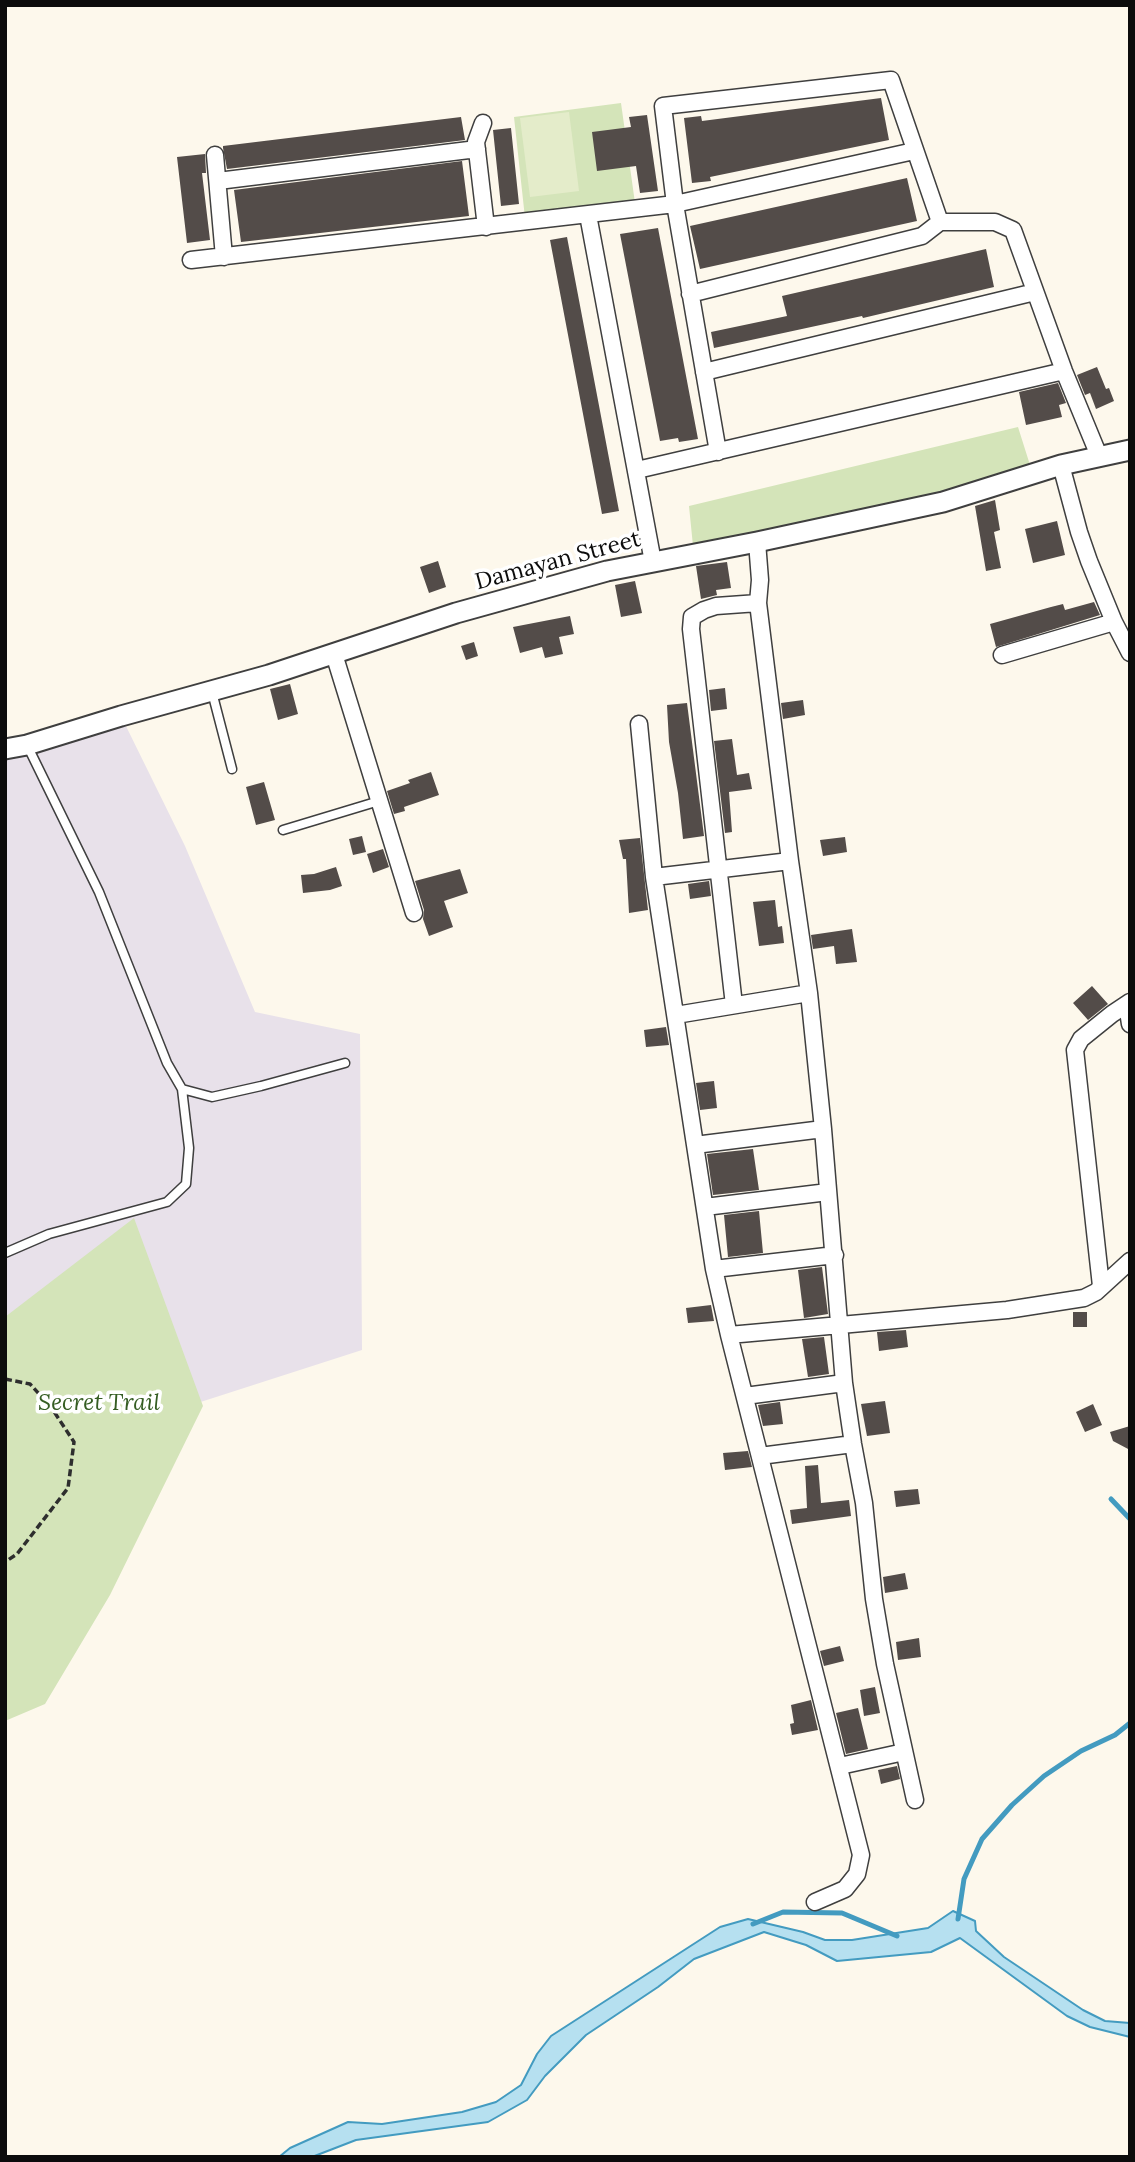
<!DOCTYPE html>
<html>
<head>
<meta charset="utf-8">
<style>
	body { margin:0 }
	#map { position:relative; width:1135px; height:2162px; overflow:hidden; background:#fdf8ec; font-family:Lora,serif }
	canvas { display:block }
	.frame { position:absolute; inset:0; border:7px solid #0c0c0c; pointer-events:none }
</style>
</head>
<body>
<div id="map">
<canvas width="1135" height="2162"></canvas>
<div class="frame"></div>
</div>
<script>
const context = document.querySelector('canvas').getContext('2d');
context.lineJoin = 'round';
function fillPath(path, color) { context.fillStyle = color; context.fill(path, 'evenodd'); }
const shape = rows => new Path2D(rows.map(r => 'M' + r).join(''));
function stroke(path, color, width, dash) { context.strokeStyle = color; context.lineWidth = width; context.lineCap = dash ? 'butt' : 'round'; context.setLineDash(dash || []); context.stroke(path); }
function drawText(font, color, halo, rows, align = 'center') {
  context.font = font + ' Lora,serif'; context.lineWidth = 7; context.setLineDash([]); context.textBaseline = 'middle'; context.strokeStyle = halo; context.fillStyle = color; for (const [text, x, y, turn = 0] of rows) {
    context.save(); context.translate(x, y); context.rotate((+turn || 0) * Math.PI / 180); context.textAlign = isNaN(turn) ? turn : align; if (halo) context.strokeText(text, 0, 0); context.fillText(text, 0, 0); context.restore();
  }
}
fillPath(shape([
	[121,716,185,846,255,1012,360,1034,362,1350,5,1465,5,751]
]), '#e8e1ea');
fillPath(shape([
	[621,103,635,203,525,218,514,117],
	[1018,427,1030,465,938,492,693,546,689,506],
	[134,1218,203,1406,110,1595,45,1704,5,1721,5,1317]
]), '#d4e4b9');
fillPath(shape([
	[569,112,579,191,530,197,520,118]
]), '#e4ecca');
const water = shape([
	[953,1911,975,1921,976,1931,1004,1957,1083,2010,1105,2021,1130,2023,1130,2037,1090,2027,1067,2016,960,1938,931,1952,837,1961,806,1945,764,1932,694,1959,658,1987,586,2035,545,2076,527,2100,488,2122,356,2140,312,2157,279,2157,290,2148,348,2122,382,2124,462,2112,496,2102,521,2085,537,2054,551,2036,720,1927,748,1919,803,1932,825,1940,852,1940,928,1928,953,1911]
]);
fillPath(water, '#b6e0f0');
stroke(water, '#439bc0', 2);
stroke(shape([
	[1111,1499,1130,1519],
	[958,1919,964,1879,982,1839,1012,1805,1044,1776,1081,1751,1115,1735,1130,1723],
	[753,1924,783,1912,842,1913,897,1936]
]), '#439bc0', 5);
fillPath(shape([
	[881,98,889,140,710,177,711,181,692,183,684,118,701,116,702,121],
	[647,115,658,191,640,193,636,166,597,171,592,132,631,127,629,117],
	[461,117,465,140,227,169,223,148,223,146],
	[511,128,519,204,501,206,493,130],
	[205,154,206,173,202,173,210,240,187,243,177,157],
	[462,161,469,216,241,242,234,190],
	[907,178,917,221,700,269,690,226],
	[658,228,698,439,679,442,678,438,660,441,620,234],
	[567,237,619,511,602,514,550,240],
	[986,249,994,287,863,318,862,316,714,348,711,332,787,316,782,296],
	[1097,367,1106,389,1109,388,1114,401,1096,409,1090,393,1085,395,1077,375],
	[1058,383,1066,403,1059,405,1062,417,1026,425,1019,392],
	[995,500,1000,530,994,532,1001,568,986,571,975,506],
	[1057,521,1065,555,1033,563,1025,529],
	[438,561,446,587,429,593,420,567],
	[727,562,731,588,716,590,717,595,701,599,696,566],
	[635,581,642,613,621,617,615,585],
	[1094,602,1100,615,996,647,990,624,1051,607,1063,604,1065,610],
	[570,616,574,634,559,637,563,654,545,658,542,647,520,653,513,627],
	[474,642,478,656,466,660,461,646],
	[290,684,298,714,278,720,270,689],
	[725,688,727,709,711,711,709,690],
	[803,700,805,715,783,719,781,703],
	[687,703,704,836,683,839,678,793,669,742,667,705],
	[732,739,737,775,749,773,752,789,729,792,732,832,725,833,714,741],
	[431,772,439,795,404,807,405,811,394,814,387,791,410,783,408,780],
	[264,782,275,820,256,825,246,787],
	[362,836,366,852,353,855,349,839],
	[845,837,847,852,823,856,820,840],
	[640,838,648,910,629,913,626,859,623,859,619,840],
	[383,849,389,867,373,873,367,854],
	[336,867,342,886,330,890,303,893,301,875,314,874],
	[460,869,468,893,444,901,453,927,429,936,423,919,424,910,415,881],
	[709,881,711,896,690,899,688,884],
	[775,900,778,927,782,926,784,943,759,946,753,902],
	[852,929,857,962,836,964,834,946,813,949,811,935],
	[1092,986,1108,1004,1088,1020,1073,1003],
	[666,1027,669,1045,646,1047,644,1030],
	[714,1081,717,1108,700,1110,696,1083],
	[753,1149,759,1190,713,1195,707,1154],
	[759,1211,763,1253,728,1257,724,1215],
	[822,1267,828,1314,804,1318,798,1270],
	[711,1305,714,1321,688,1323,686,1308],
	[1073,1312,1087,1312,1087,1327,1073,1327],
	[906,1330,908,1347,879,1351,877,1332],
	[824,1337,829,1374,808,1377,802,1339],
	[885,1401,890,1433,867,1436,861,1404],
	[780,1402,783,1424,763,1426,758,1405],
	[1093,1404,1102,1425,1085,1432,1076,1412],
	[1130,1426,1130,1450,1113,1441,1110,1432],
	[748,1451,752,1467,725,1470,723,1453],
	[818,1465,821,1503,849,1500,851,1516,792,1524,790,1510,807,1508,805,1466],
	[918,1489,920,1504,896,1507,894,1491],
	[905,1573,908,1589,885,1593,883,1577],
	[919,1638,921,1657,898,1660,896,1642],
	[840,1646,844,1661,824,1666,820,1651],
	[875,1687,880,1713,864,1716,860,1690],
	[811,1700,818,1730,792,1735,790,1724,794,1723,791,1705],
	[858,1708,868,1749,846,1754,836,1713],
	[897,1766,900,1779,881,1784,878,1770]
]), '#534c49');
const service = shape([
	[212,692,232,769],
	[27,745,99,892,167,1063,182,1089,212,1097,261,1086,345,1063],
	[283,830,379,801],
	[5,1253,49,1234,167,1202,186,1184,189,1148,182,1089]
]);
const minor = shape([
	[483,123,476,142,486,227],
	[215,155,224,257],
	[218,181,477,149],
	[588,215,653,562],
	[191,260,675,204,914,151],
	[690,294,922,236,940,222,995,222,1013,230,1064,371,1099,456],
	[704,372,1035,292],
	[718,452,675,204,663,106,891,80,940,222],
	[1061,465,1079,532,1089,561,1114,622,1130,653],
	[637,470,1064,371],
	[757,542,760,580,758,603,790,861,809,993,823,1129,844,1383,853,1444,864,1503,874,1599,885,1664,915,1800],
	[334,654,414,913],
	[1002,655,1114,622],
	[639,724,654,877,714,1269,729,1335,861,1855,857,1874,845,1889,815,1902],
	[654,877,790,861],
	[1127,1004,1130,1024],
	[734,1005,691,629,692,617,704,610,716,606,758,603],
	[676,1015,809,993],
	[695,1145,823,1129],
	[705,1207,828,1192],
	[714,1269,835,1255],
	[1101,1286,1075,1050,1081,1039,1112,1014,1130,1002],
	[729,1335,1007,1310,1084,1298,1096,1292,1130,1261],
	[745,1396,844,1383],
	[760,1456,853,1444],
	[840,1766,904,1752]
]);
const tertiary = shape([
	[5,749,27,745,121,716,269,675,456,613,607,571,757,542,943,502,1061,465,1130,450]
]);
stroke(service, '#3f3f3f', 11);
stroke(minor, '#3f3f3f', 19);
stroke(tertiary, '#3f3f3f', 23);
stroke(shape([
	[5,1379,30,1384,51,1407,74,1442,68,1488,17,1554,5,1562]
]), '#2e2e2e', 3.5, [7, 3.5]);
stroke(service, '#fff', 8);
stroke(minor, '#fff', 16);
stroke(tertiary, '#fff', 19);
drawText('23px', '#0c0c0c', '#fff', [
	["Damayan Street",558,561,-15]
]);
drawText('italic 23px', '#355d23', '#fff', [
	["Secret Trail",99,1403]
]);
</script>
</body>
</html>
